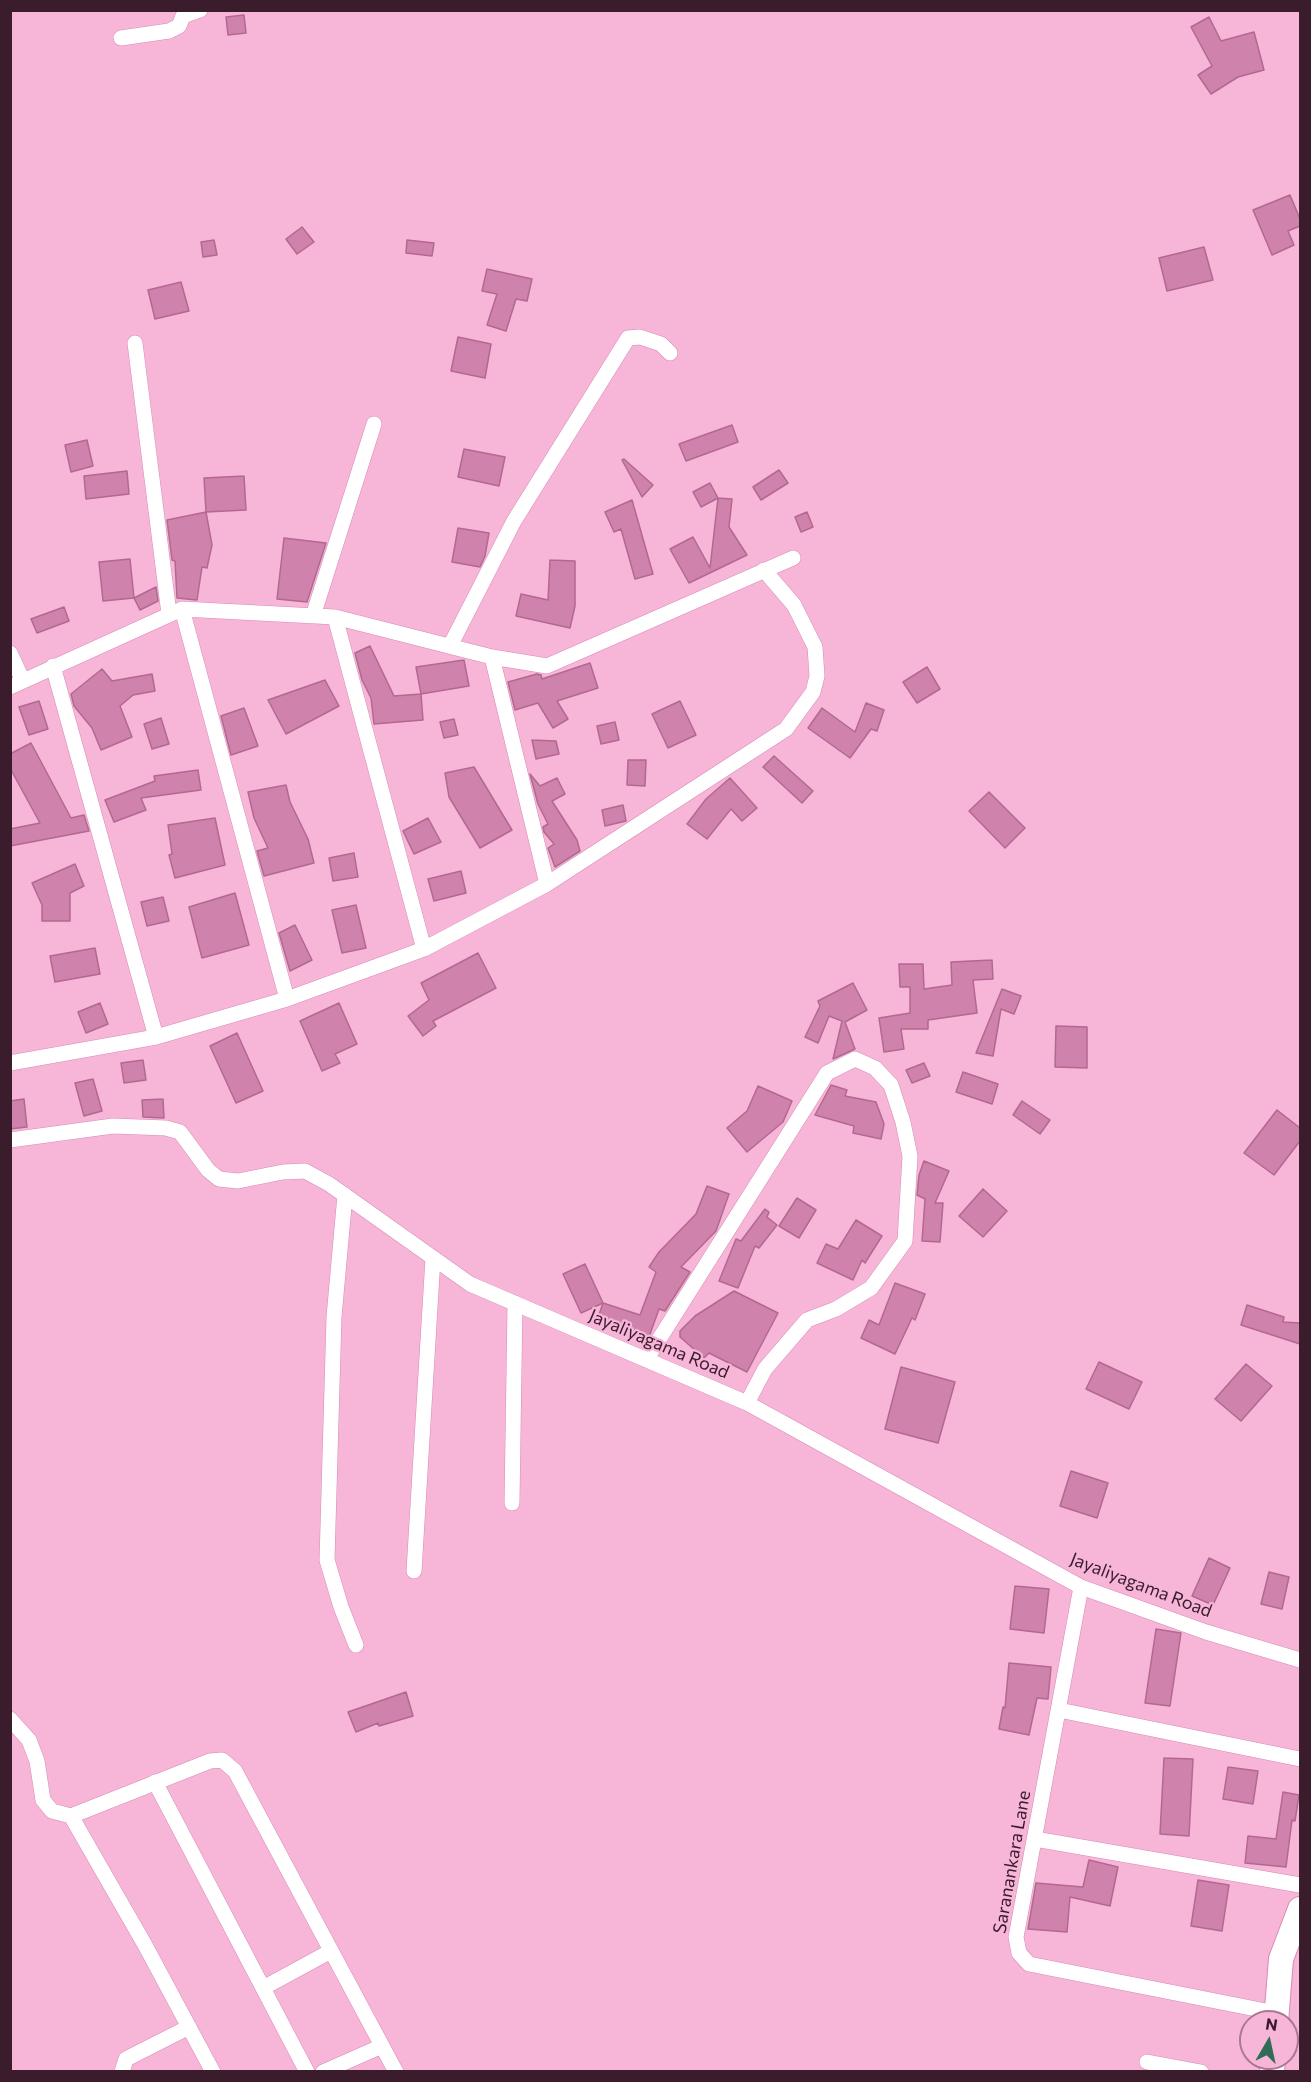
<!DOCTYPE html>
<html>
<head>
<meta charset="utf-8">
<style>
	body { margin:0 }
	#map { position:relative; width:1311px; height:2082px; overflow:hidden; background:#f7b6d7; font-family:Commissioner,sans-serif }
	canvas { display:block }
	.frame { position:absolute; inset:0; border:12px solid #3a1c2d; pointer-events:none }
	.north { position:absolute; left:1239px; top:2010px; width:60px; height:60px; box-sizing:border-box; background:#f7b6d7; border:2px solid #ab7893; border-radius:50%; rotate:9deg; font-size:16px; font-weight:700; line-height:24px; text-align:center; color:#3a1c2d }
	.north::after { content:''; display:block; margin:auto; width:21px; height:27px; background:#316c56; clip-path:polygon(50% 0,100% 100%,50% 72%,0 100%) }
</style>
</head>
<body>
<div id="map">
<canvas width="1311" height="2082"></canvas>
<div class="frame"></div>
<div class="north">N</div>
</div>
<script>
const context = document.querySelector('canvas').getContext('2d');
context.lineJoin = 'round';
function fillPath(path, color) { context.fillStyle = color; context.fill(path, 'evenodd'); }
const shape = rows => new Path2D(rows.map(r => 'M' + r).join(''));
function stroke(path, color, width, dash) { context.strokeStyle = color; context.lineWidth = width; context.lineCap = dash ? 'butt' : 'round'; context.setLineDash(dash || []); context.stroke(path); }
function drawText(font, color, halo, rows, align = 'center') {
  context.font = font + ' Commissioner,sans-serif'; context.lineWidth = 4.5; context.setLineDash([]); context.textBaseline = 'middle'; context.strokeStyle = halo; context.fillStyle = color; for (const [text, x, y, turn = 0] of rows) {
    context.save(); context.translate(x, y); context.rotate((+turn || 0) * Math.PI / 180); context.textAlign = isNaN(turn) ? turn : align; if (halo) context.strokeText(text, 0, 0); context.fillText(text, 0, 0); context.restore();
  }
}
const building = shape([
	[244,15,246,33,228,35,226,17,244,15],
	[1209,17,1221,41,1254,32,1264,70,1238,77,1211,94,1198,75,1212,66,1191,27,1209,17],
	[1290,195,1300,219,1300,226,1288,231,1294,245,1272,255,1253,210,1290,195],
	[302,227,314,242,297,254,286,239,302,227],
	[214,240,217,255,203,257,201,242,214,240],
	[407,240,434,243,432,256,406,253,407,240],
	[1204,247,1213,280,1167,291,1159,258,1204,247],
	[487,269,532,279,527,301,516,299,506,331,487,325,497,294,482,291,487,269],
	[181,282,189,311,155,319,148,290,181,282],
	[458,337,491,344,485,378,451,371,458,337],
	[732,425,738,442,686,461,679,444,732,425],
	[87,440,93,466,71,472,65,445,87,440],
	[464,449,505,457,499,486,458,477,464,449],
	[624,459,653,485,642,497,622,460,624,459],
	[779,470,788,483,761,500,753,487,779,470],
	[127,471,129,494,86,499,84,476,127,471],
	[244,476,246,510,206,512,204,478,244,476],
	[710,483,718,498,701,507,693,492,710,483],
	[718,498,732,499,729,527,747,555,689,583,670,549,693,537,710,568,718,498],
	[632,500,653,574,635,579,621,529,614,532,605,512,632,500],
	[206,512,212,545,207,568,202,567,197,600,177,598,175,561,172,560,167,520,206,512],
	[807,512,813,527,801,532,795,517,807,512],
	[458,528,489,533,485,556,480,567,452,562,458,528],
	[284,538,326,543,307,602,277,599,284,538],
	[130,559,134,598,103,601,99,562,130,559],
	[550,560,575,561,575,606,570,628,516,616,521,594,548,600,550,560],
	[156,587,158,601,140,610,134,598,156,587],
	[64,607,69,621,37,633,31,619,64,607],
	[370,646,394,696,421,694,423,720,374,724,371,698,362,680,355,653,370,646],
	[464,660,469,686,421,694,416,667,464,660],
	[590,663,598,688,557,701,568,719,553,728,538,703,515,710,508,682,537,674,541,675,542,679,590,663],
	[927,667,940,689,917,703,903,682,927,667],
	[102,669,112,681,152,674,155,691,133,695,120,706,132,737,101,750,92,728,74,706,71,694,102,669],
	[325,680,339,706,286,734,268,700,325,680],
	[39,701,48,729,29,735,19,707,39,701],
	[680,701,696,735,668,748,652,714,680,701],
	[866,703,884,710,877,731,871,729,850,758,808,728,822,708,855,732,866,703],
	[244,708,258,746,231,755,221,716,244,708],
	[161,718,169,744,152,749,144,724,161,718],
	[454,719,458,735,444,738,440,722,454,719],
	[615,722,619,740,601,744,597,726,615,722],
	[532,740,556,741,559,754,536,759,532,740],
	[31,743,71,818,84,815,89,831,10,846,10,829,40,823,10,768,10,754,31,743],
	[774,756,813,791,802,803,763,767,774,756],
	[628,760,646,760,645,786,627,785,628,760],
	[474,767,512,830,480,848,449,797,445,773,474,767],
	[198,770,201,790,141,798,146,810,114,822,105,800,155,781,154,776,198,770],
	[530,774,540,786,557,778,565,794,552,801,577,840,580,851,555,867,548,848,554,844,544,832,543,827,548,824,538,804,530,774],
	[730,778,757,808,742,821,731,809,707,839,687,824,706,799,730,778],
	[286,785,290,802,308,839,314,863,264,876,257,851,268,848,254,818,248,792,286,785],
	[989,792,1025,828,1005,848,969,811,989,792],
	[623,805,626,821,605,826,602,810,623,805],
	[215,818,225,865,175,878,169,855,172,854,168,825,215,818],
	[428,818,441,842,414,854,403,831,428,818],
	[354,853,358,877,333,881,329,858,354,853],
	[75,864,84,886,70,893,70,921,42,921,42,905,32,883,75,864],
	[461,871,466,893,434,901,428,879,461,871],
	[235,893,249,945,202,958,189,907,235,893],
	[163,897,169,921,147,926,141,902,163,897],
	[356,905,366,948,342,953,332,910,356,905],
	[295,925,312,960,290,971,279,933,295,925],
	[95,948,100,974,55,982,50,956,95,948],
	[478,953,496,988,433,1021,436,1026,423,1036,408,1016,429,1000,421,983,478,953],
	[992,960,993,979,973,980,977,1013,928,1020,928,1029,901,1029,904,1049,884,1052,879,1018,910,1013,910,987,900,987,899,964,923,964,924,989,952,985,951,962,992,960],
	[853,983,867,1010,845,1022,855,1049,833,1059,842,1021,829,1016,818,1043,805,1037,820,1006,818,1001,853,983],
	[1002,989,1021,996,1014,1014,1001,1009,993,1056,976,1053,1002,989],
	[100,1003,108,1024,86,1033,78,1012,100,1003],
	[339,1003,357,1044,335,1054,340,1063,322,1071,300,1021,339,1003],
	[1056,1026,1087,1027,1087,1068,1055,1067,1056,1026],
	[237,1033,263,1091,236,1103,210,1046,237,1033],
	[143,1060,146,1080,124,1083,121,1063,143,1060],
	[924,1063,930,1076,912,1083,906,1070,924,1063],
	[963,1072,998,1084,992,1104,956,1092,963,1072],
	[93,1079,102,1111,84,1116,75,1083,93,1079],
	[831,1085,847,1090,845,1096,876,1102,884,1124,881,1139,853,1133,854,1126,815,1115,831,1085],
	[758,1086,792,1101,783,1122,747,1152,727,1128,747,1111,758,1086],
	[24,1099,27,1127,10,1129,10,1101,24,1099],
	[163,1099,164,1118,143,1117,142,1100,163,1099],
	[1022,1101,1050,1120,1040,1134,1013,1115,1022,1101],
	[1277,1110,1300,1128,1300,1141,1274,1175,1244,1153,1277,1110],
	[924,1161,949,1171,935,1203,943,1203,940,1242,922,1241,925,1199,917,1195,919,1175,924,1161],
	[707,1186,729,1194,716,1231,681,1267,690,1272,665,1311,659,1309,649,1337,597,1320,603,1303,640,1315,656,1272,649,1267,659,1252,696,1214,707,1186],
	[983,1189,1007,1211,983,1237,959,1216,983,1189],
	[797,1198,816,1210,799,1238,779,1226,797,1198],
	[765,1209,769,1212,767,1217,777,1225,759,1248,755,1246,738,1288,719,1281,736,1239,741,1241,765,1209],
	[856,1220,882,1236,865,1263,862,1260,853,1280,817,1263,826,1244,838,1249,856,1220],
	[585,1264,603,1303,581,1313,563,1274,585,1264],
	[895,1283,925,1294,915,1320,912,1318,895,1354,861,1338,869,1320,879,1325,895,1283],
	[734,1291,778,1313,747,1372,709,1353,704,1358,680,1337,680,1331,695,1316,734,1291],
	[1247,1305,1284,1317,1283,1322,1300,1323,1300,1344,1241,1325,1247,1305],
	[1099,1362,1142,1382,1129,1409,1086,1389,1099,1362],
	[1246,1364,1272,1386,1241,1421,1215,1399,1246,1364],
	[901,1367,955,1382,938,1443,885,1429,901,1367],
	[1071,1471,1108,1483,1097,1518,1060,1506,1071,1471],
	[1209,1558,1230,1568,1213,1605,1192,1596,1209,1558],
	[1269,1572,1289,1577,1282,1609,1261,1604,1269,1572],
	[1015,1586,1049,1589,1044,1633,1010,1629,1015,1586],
	[1156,1629,1181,1633,1170,1706,1145,1703,1156,1629],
	[1009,1663,1051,1667,1048,1699,1037,1698,1029,1735,999,1729,1003,1707,1005,1708,1009,1663],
	[406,1692,413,1716,379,1726,378,1723,356,1732,348,1712,406,1692],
	[1164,1758,1193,1759,1189,1836,1160,1834,1164,1758],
	[1228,1767,1258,1771,1253,1804,1223,1799,1228,1767],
	[1283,1792,1299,1795,1295,1821,1292,1820,1286,1867,1245,1863,1248,1836,1276,1839,1283,1792],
	[1089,1860,1118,1867,1110,1906,1070,1897,1067,1932,1028,1929,1036,1883,1083,1887,1089,1860],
	[1198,1880,1229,1885,1222,1931,1191,1926,1198,1880]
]);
fillPath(building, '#cf82ab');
stroke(building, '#b36891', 1.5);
const minor = shape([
	[121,38,169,31,179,26,183,16,200,10],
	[135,343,169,614],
	[182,609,287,999],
	[313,616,374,424],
	[335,617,424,949],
	[450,646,514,521,628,338,640,337,661,344,670,353],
	[10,653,23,681],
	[492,657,547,884],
	[53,666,156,1037],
	[10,687,182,609,335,617,492,657,547,666,793,558],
	[10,1063,156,1037,287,999,424,949,547,884,786,729,813,692,817,676,815,647,794,605,764,570],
	[10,1140,113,1126,166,1128,180,1132,208,1170,219,1179,238,1181,283,1172,305,1171,329,1184,470,1284,747,1403,1081,1587,1206,1632,1300,1660],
	[345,1195,334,1317,327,1560,341,1607,356,1645],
	[646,1360,827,1073,855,1059,875,1068,891,1085,903,1122,910,1156,905,1241,871,1288,836,1309,807,1320,765,1369,747,1403],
	[512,1503,515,1303],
	[414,1571,433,1258],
	[1081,1587,1016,1937,1019,1953,1029,1964,1276,2013],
	[1059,1710,1300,1759],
	[10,1719,29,1740,37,1761,43,1800,52,1811,71,1816,210,1761,222,1760,235,1771,396,2072],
	[155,1782,307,2072],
	[71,1816,145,1945,213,2072],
	[1035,1839,1300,1885],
	[263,1988,331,1951],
	[1147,2062,1201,2072],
	[122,2072,126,2059,189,2027],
	[323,2072,382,2046]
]);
const primary = shape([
	[1276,2022,1281,1959,1300,1909],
	[1272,2072,1273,2058]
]);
stroke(minor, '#d78ab3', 16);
stroke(primary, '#d78ab3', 26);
stroke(minor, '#fff', 15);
stroke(primary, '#fff', 24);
drawText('18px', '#3a1c2d', '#f7b6d7', [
	["Jayaliyagama Road",659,1344,23],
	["Jayaliyagama Road",1141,1585,21],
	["Saranankara Lane",1012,1862,-80]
]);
</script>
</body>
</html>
